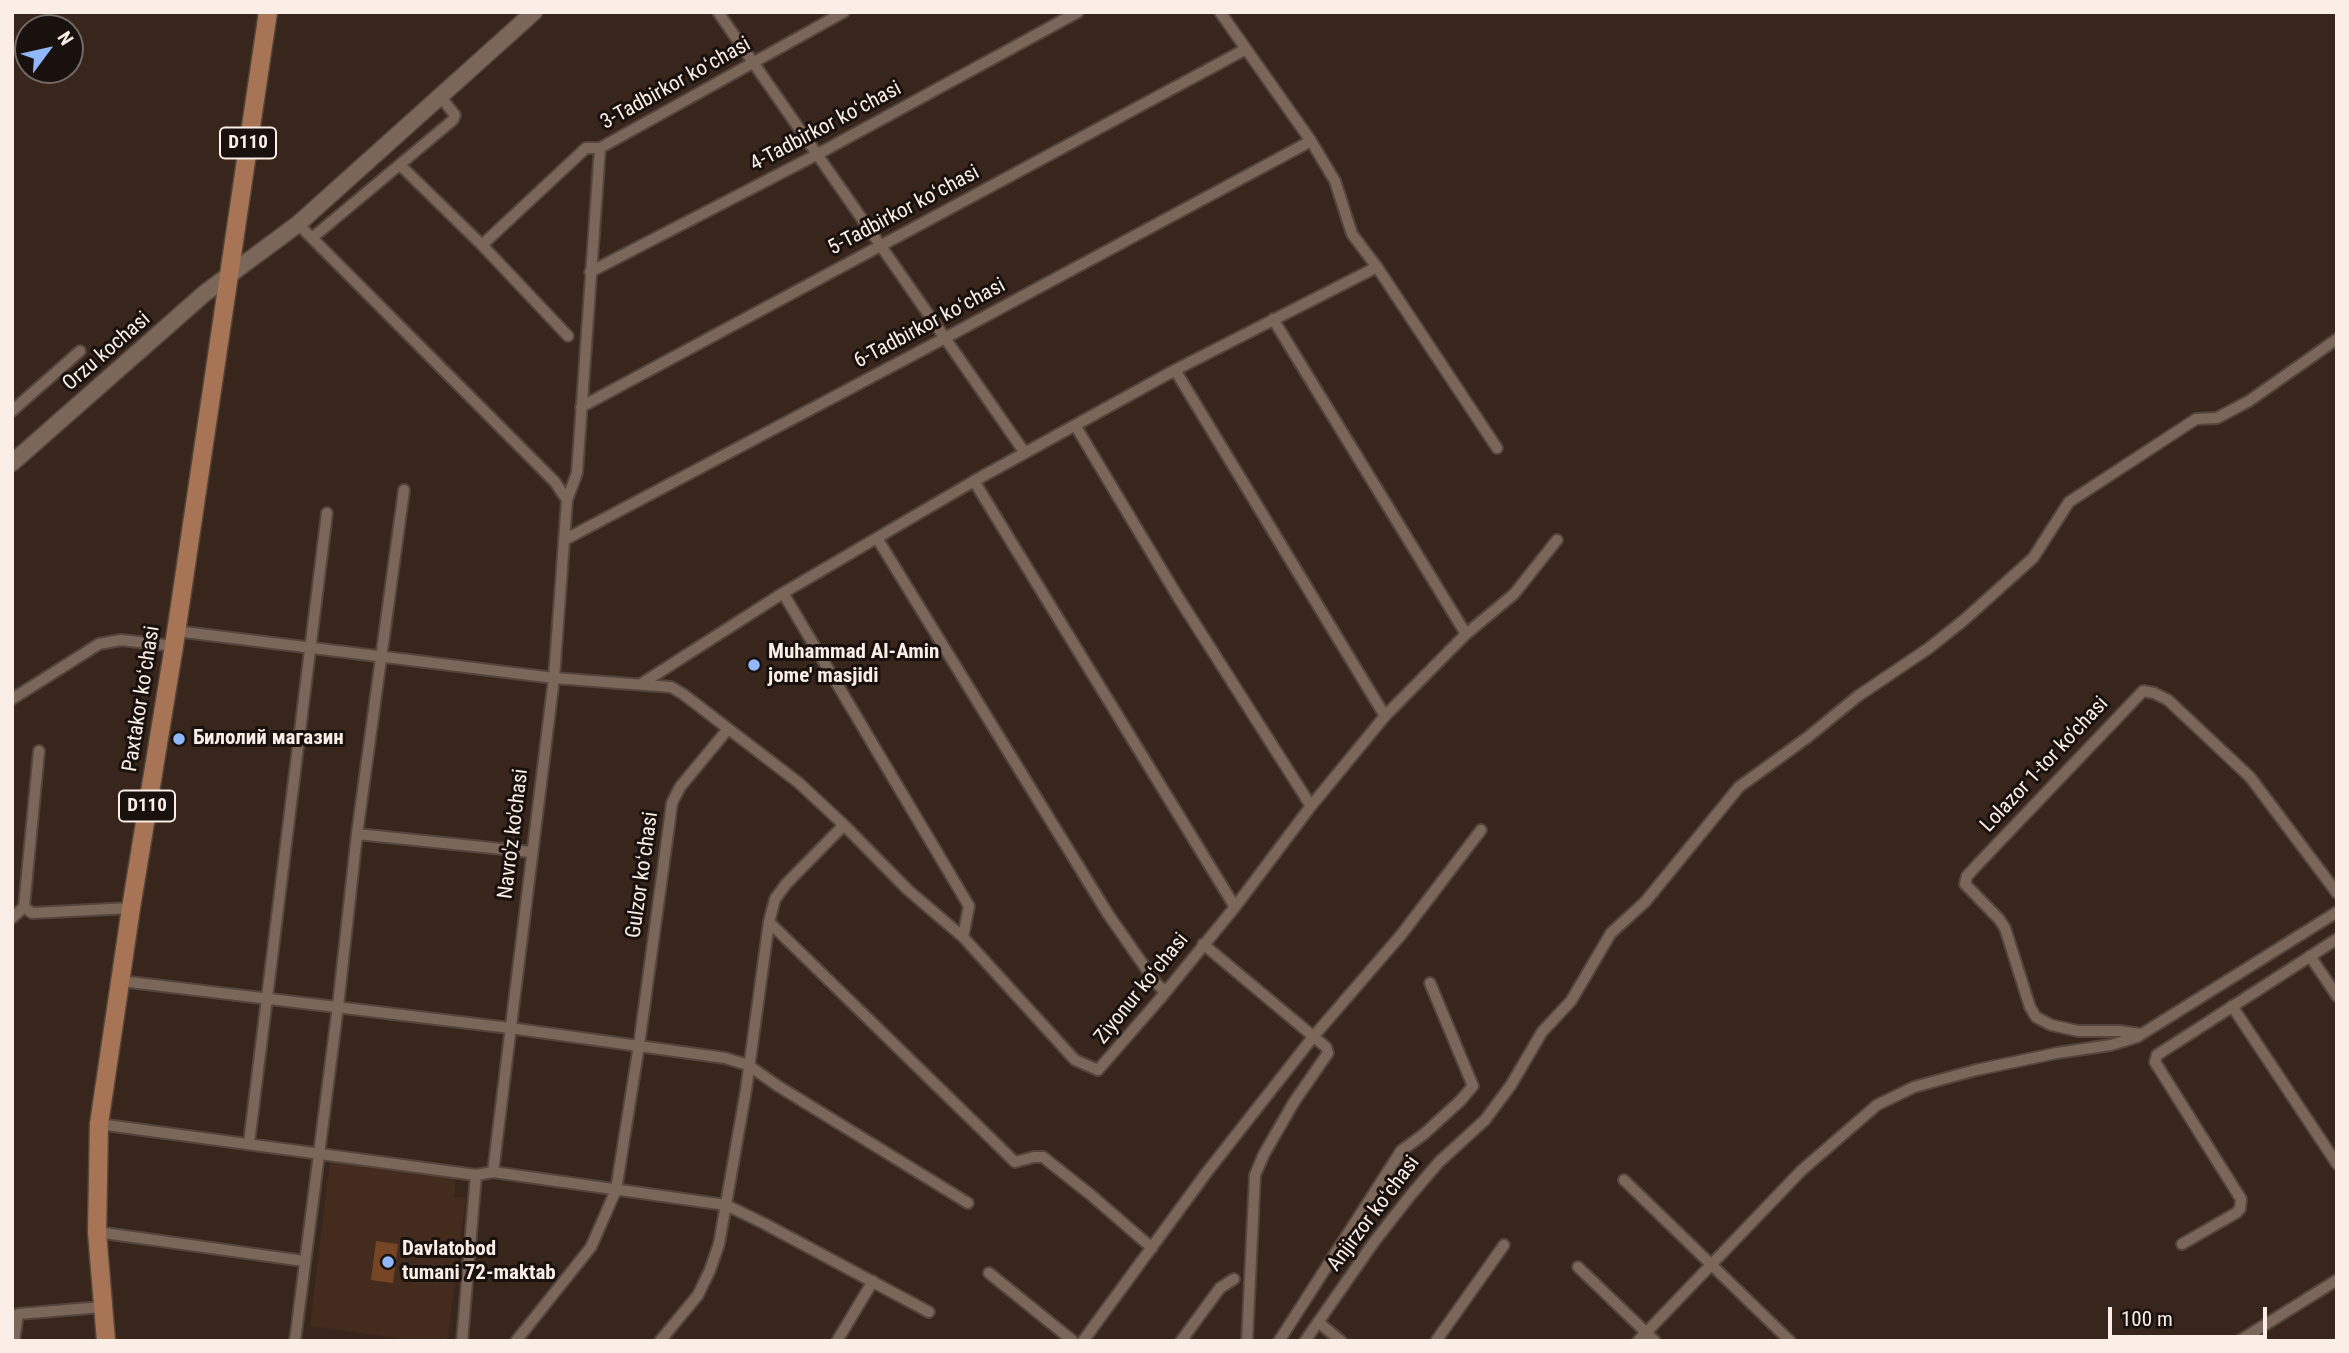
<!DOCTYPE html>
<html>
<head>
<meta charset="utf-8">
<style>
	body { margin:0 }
	#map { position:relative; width:2349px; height:1353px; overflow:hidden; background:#38261c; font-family:"Roboto Condensed",sans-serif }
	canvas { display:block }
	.frame { position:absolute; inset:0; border:14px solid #fbeee7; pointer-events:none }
	.north { position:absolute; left:14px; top:14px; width:70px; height:70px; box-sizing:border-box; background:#19110d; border:2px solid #736964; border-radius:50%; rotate:57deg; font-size:19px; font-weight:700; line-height:28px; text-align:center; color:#fbeee7 }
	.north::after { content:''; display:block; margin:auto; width:24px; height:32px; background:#91b8fd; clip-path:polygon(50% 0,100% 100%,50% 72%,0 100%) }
	.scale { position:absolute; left:2108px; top:1307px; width:159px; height:32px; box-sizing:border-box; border:4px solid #fbeee7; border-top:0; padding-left:9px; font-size:21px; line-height:24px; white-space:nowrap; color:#fbeee7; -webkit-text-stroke:5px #19110d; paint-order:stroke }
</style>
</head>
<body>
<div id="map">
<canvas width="2349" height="1353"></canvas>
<div class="frame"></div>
<div class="north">N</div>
<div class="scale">100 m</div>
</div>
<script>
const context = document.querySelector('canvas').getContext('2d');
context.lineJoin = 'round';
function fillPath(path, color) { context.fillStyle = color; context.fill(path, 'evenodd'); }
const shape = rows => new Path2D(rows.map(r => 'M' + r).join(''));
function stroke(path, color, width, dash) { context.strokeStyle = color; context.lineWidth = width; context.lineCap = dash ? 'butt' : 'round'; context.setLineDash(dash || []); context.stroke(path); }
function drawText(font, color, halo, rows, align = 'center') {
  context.font = font + ' "Roboto Condensed",sans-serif'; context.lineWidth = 6; context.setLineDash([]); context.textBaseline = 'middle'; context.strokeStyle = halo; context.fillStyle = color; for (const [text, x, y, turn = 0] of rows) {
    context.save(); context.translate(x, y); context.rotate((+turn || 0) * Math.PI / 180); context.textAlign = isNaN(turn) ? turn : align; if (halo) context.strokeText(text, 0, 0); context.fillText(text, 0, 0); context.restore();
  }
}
fillPath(shape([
	[330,1162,456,1175,454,1197,466,1198,447,1341,419,1341,310,1326]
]), '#432c1d');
fillPath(shape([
	[376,1241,398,1244,393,1283,371,1280]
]), '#764526');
const minor = shape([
	[718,12,1025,453],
	[1220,12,1311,141,1335,181,1352,234,1377,267,1497,448],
	[400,165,482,245,568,336],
	[298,224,555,482,567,500],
	[312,238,453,120,455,115,440,96],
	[482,245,586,148,600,148,844,12],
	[590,272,816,155,1078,12],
	[1273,319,1466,634],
	[1175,370,1385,716],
	[581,407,1246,49],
	[12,411,80,351],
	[1075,425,1178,597,1311,806],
	[974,481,1235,907],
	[877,538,1108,914,1156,983,1165,992],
	[566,539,945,338,1311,141],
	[783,593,969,906,963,937],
	[176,631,554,678,671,687,683,694,799,783,844,825,908,890,963,937,1075,1060,1098,1070,1159,1000,1235,907,1311,806,1385,716,1466,634,1514,594,1557,540],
	[641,684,783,593,974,481,1175,370,1377,267],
	[12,699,99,644,121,640,174,646],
	[39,751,24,907,32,913,131,908],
	[357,834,531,852],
	[12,918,24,907],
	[769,922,1015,1162,1034,1157,1043,1157,1091,1195,1152,1248],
	[1203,944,1326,1047,1328,1053,1294,1102,1264,1154,1255,1175,1247,1341],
	[2310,956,2337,996],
	[121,981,510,1028,725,1058,748,1065,778,1086,968,1203],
	[2232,1006,2337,1164],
	[2141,1034,2119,1031,2078,1031,2051,1025,2036,1017,2030,1007,2005,928,1999,919,1965,884,1967,876,1978,864,2143,691,2154,693,2168,700,2250,777,2337,893],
	[99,1124,476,1175,493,1172,726,1205,765,1224,929,1312],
	[249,1143,327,513],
	[493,1172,554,678,567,500,577,473,600,148],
	[1624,1180,1790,1341],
	[97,1232,304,1261],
	[2182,1244,2236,1213,2240,1209,2241,1199,2155,1062,2157,1055,2337,939],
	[1578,1267,1655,1341],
	[989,1273,1073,1341],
	[1318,1322,1341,1341],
	[14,1341,18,1314,102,1307],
	[295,1341,338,1006,357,834,404,490],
	[462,1341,476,1175],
	[516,1341,591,1247,616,1190,639,1045,672,803,680,787,728,729],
	[660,1341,698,1295,710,1270,719,1244,746,1090,769,922,775,899,786,884,844,825],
	[837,1341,873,1281],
	[1083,1341,1207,1172,1313,1037,1401,935,1481,830],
	[1181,1341,1220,1288,1234,1279],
	[1279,1341,1401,1151,1424,1134,1460,1101,1473,1086,1430,983],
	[1305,1341,1374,1242,1410,1196,1439,1162,1485,1120,1511,1085,1542,1032,1571,1001,1611,933,1645,902,1739,787,1808,737,1858,696,1929,648,1964,620,2033,558,2069,502,2196,419,2217,418,2249,401,2337,339],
	[1436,1341,1504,1245],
	[1638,1341,1802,1170,1877,1105,1914,1087,1976,1070,2057,1053,2111,1045,2137,1037,2337,912],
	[2239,1341,2337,1280]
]);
const secondary = shape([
	[12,463,205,293,298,224,534,12]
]);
const primary = shape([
	[106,1341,97,1232,99,1124,131,908,174,646,268,12]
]);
stroke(minor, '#54453c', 14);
stroke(secondary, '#54453c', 19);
stroke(primary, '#54453c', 21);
stroke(minor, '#7b665a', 10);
stroke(secondary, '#7b665a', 16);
stroke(primary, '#a77455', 18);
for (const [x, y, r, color] of [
	[754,665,7,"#91b8fd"],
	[179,739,7,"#91b8fd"],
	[388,1262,7,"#91b8fd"]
]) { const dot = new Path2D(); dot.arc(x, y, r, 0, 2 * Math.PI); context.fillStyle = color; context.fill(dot); stroke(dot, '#19110d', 2.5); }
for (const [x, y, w] of [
	[248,143,56],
	[147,806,56]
]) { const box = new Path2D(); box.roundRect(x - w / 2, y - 15.5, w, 31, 5); context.fillStyle = '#19110d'; context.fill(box); stroke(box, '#fbeee7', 2); }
drawText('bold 19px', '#fbeee7', null, [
	["D110",248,143],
	["D110",147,806]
]);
drawText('21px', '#fbeee7', '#19110d', [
	["3-Tadbirkor koʻchasi",676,84,-29],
	["4-Tadbirkor koʻchasi",826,127,-28],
	["5-Tadbirkor koʻchasi",904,211,-28],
	["6-Tadbirkor koʻchasi",930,324,-28],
	["Orzu kochasi",107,352,-41],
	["Paxtakor koʻchasi",142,699,-81],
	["Lolazor 1-tor ko‘chasi",2045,765,-47],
	["Navro'z ko'chasi",514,834,-83],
	["Gulzor koʻchasi",643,875,-82],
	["Ziyonur koʻchasi",1142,989,-51],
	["Anjirzor koʻchasi",1374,1214,-53]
]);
drawText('bold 21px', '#fbeee7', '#19110d', [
	["Muhammad Al-Amin",768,653],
	["jome' masjidi",768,677],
	["Билолий магазин",193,739],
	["Davlatobod",402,1250],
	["tumani 72-maktab",402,1274]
], 'left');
</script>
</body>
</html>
